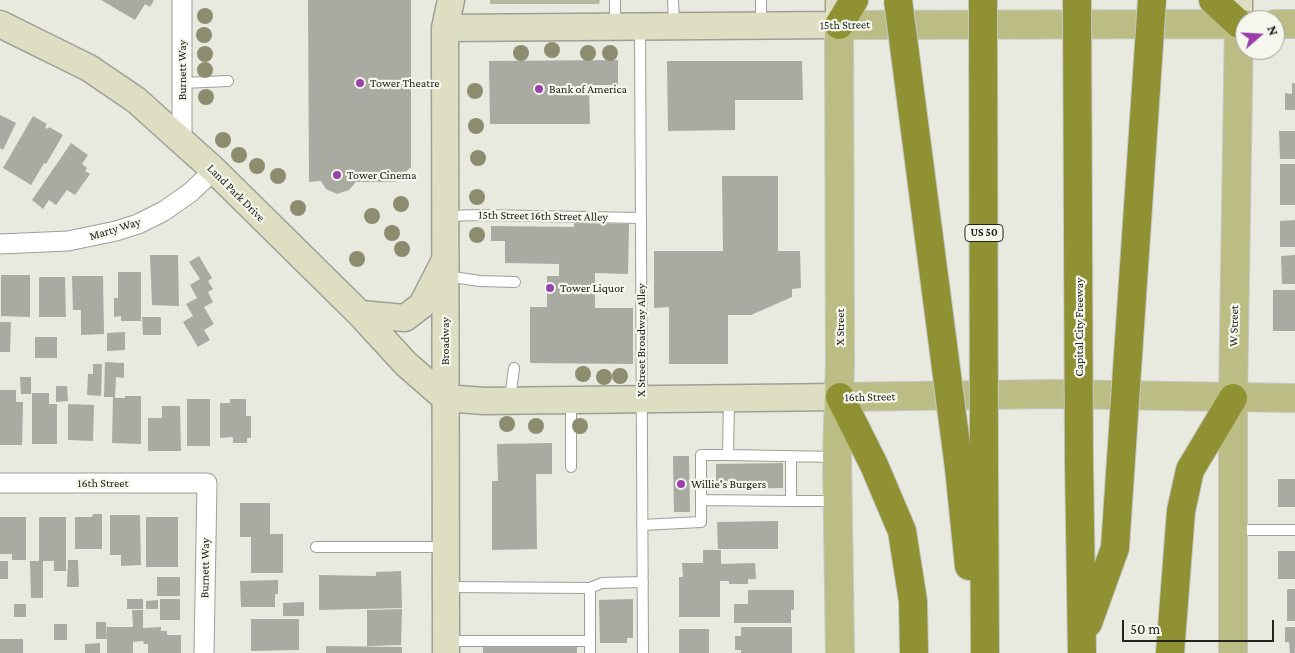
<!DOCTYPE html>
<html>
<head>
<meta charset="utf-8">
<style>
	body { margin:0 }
	#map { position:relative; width:1295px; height:653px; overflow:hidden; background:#e8e9df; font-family:"Crimson Pro",serif }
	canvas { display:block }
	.north { position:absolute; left:1235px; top:10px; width:50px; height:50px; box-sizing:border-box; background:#f5f6ec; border:1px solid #a1a29a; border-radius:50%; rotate:71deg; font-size:14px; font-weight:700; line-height:20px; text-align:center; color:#232320 }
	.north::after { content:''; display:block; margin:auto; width:18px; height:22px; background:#9a40ac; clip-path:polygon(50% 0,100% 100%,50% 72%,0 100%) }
	.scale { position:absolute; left:1122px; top:620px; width:152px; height:22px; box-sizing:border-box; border:2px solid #232320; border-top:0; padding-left:6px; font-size:15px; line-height:18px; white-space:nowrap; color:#232320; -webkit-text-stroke:4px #f5f6ec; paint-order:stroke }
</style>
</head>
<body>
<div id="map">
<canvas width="1295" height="653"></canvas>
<div class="north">N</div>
<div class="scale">50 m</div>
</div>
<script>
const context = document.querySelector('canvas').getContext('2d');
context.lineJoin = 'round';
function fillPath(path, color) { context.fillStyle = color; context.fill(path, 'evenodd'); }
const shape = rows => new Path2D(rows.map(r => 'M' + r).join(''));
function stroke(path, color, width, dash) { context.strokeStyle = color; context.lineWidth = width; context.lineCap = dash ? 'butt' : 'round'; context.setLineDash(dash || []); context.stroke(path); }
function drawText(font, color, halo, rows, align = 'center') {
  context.font = font + ' "Crimson Pro",serif'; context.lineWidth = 4.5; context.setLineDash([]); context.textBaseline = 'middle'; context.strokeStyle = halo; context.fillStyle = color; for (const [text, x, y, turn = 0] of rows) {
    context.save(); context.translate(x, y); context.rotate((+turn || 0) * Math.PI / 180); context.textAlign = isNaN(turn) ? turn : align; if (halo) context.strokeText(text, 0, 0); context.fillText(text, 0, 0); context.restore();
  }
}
fillPath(shape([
	[490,0,600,0,599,4,490,4]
]), '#b5b79f');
fillPath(shape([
	[101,0,154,0,150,7,145,4,135,20],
	[308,0,411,0,411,167,395,182,356,182,349,190,337,194,326,189,321,181,309,182],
	[618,60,618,85,589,85,590,124,490,124,489,61],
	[667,61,802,61,803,100,735,100,735,130,668,131],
	[1292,83,1295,83,1295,110,1285,110,1285,93,1292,94],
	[0,115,16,123,3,150,0,148],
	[33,116,47,124,45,127,48,129,49,127,63,135,46,164,44,163,31,185,3,168],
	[1279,131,1295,131,1295,159,1280,159],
	[71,143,88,155,82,164,87,168,85,171,90,174,75,195,67,190,56,205,49,200,43,209,32,200],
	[1280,164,1295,164,1295,205,1280,205],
	[722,176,778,176,778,251,800,251,801,288,792,289,792,297,751,315,728,315,728,364,669,364,669,307,654,308,654,251,723,251],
	[1295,220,1295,247,1280,247,1280,221],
	[574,223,629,224,628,274,595,273,595,308,633,308,633,364,530,363,530,307,547,307,547,276,559,276,559,264,505,263,505,241,491,241,491,226,574,227],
	[150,255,178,255,179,306,152,305],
	[1295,255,1295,284,1282,284,1281,256],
	[199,256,212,278,208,281,213,289,208,292,213,302,204,307,214,324,204,330,210,340,198,347,183,322,193,316,186,304,197,298,190,285,200,279,189,262],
	[118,272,141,272,141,321,121,321,121,316,114,317,114,298,118,298],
	[1,275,30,275,30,317,1,316],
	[72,276,103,276,104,334,81,335,81,310,73,310],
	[39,277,65,277,66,317,39,317],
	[1273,290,1295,290,1295,331,1273,331],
	[142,317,161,317,161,335,143,335],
	[0,322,11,322,10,352,0,352],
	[125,332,125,350,107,351,107,333],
	[35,337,57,337,57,358,35,358],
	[105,362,124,363,124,378,116,377,115,398,125,398,125,396,141,396,141,444,112,443,113,397,104,397],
	[93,364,102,364,101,396,87,395,88,374,93,374],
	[20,377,31,377,31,394,21,394],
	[56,386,67,386,68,401,56,402],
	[0,390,16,390,16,402,23,402,22,445,0,445],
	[32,393,49,393,49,404,57,404,57,444,32,444],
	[187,399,210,399,210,446,187,446],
	[230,399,246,399,246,416,251,416,251,438,247,438,247,443,233,443,233,437,220,438,220,403,230,403],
	[68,404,94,405,93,441,68,440],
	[162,406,180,406,181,451,148,451,148,418,162,418],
	[552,443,552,474,536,474,537,549,492,550,492,481,498,481,497,444],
	[673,456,689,456,690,512,674,512],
	[783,463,783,488,716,489,716,464],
	[1278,479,1295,479,1295,507,1278,507],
	[240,503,270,503,270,534,283,534,283,573,251,573,251,537,240,537],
	[93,514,102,514,102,549,75,549,75,517,92,517],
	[110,515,140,515,141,565,121,566,121,555,110,555],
	[0,517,26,517,26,560,12,560,12,554,0,554],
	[39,517,66,517,66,571,54,571,54,561,43,561,43,598,31,598,30,561,39,561],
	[146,517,178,517,178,567,146,567],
	[778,521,778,549,718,549,717,522],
	[703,550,721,550,721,564,755,563,756,579,748,579,748,584,729,584,729,581,720,581,720,617,679,617,679,577,683,577,682,563,703,563],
	[1278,551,1295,551,1295,579,1278,579],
	[68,560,78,560,79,587,67,587],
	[0,561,8,561,8,579,0,579],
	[401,571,402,608,319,610,319,575,376,576,376,572],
	[157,577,180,577,180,596,157,596],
	[278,580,278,594,275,594,275,607,241,607,240,581],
	[1287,589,1295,589,1295,621,1287,621],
	[748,590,794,590,794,610,791,610,791,623,734,623,734,604,748,604],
	[127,599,143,599,143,609,127,609],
	[160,599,180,599,180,620,160,620],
	[633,599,633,638,627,638,627,643,600,643,599,600],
	[158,600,158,609,146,609,146,601],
	[304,602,304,616,283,616,283,603],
	[14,604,26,604,26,617,14,617],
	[402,609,401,645,367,646,367,610],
	[132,610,143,610,143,628,161,627,161,631,167,631,167,635,181,635,181,653,148,653,148,644,144,644,143,641,133,642,133,653,107,653,107,627,133,627],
	[251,619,299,619,299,650,251,651],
	[96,622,106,622,107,639,96,639],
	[54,624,67,624,67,640,54,640],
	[741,627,792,627,792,653,741,653,741,650,735,650,735,636,741,636],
	[1285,627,1295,627,1295,653,1290,653,1289,642,1285,642],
	[679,629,709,629,709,653,679,653],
	[0,639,23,639,23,653,0,653],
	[100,643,100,653,85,653,85,644],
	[577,645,577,653,483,653,483,646],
	[326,646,402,647,402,653,326,653]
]), '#a9aaa1');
const service = shape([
	[615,0,615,26],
	[673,0,674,25],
	[761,25,761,0],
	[640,28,643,653],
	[182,83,228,81],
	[446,216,480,215,640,218],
	[446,276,480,281,515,282],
	[510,399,514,368],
	[571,400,571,467],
	[728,455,836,457],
	[701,500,791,501,791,456],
	[791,501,838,501],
	[642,525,701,522,701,455,728,455,729,399],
	[1234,530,1295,530],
	[316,547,445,547],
	[446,587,590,588,602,583,643,582],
	[590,588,590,653],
	[446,641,590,641]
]);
const minor = shape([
	[182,0,182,141],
	[0,244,68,241,116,231,138,224,164,211,191,192,214,170],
	[0,483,207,483,204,653]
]);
const secondary = shape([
	[1239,0,1239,24],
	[0,24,89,68,136,100,214,170,360,314,406,364,445,398],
	[445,28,839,25,839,3],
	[360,314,405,318,422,305,443,264],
	[445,398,484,401,840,397],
	[446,653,445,28,451,0]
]);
const primary = shape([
	[1275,24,1295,24],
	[840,397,1051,394,1295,398],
	[840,653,837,457,840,365,839,25,1245,24],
	[1233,653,1233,398,1239,24]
]);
const motorway = shape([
	[1213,0,1239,24],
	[839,25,854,0],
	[840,397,874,465,902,531,913,601,914,653],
	[1079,461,1082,653],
	[984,466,985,653],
	[959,468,969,566],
	[1088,623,1115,548,1121,459],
	[1170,653,1181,511,1190,470,1233,398]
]);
stroke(service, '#9e9f96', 12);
stroke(minor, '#9e9f96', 21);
stroke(secondary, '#9e9f96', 29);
stroke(primary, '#c6c6c5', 30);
stroke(motorway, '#c6c6c5', 30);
stroke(service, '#fff', 10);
stroke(minor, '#fff', 19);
stroke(secondary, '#dddec2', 26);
stroke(primary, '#bcbd84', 28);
stroke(motorway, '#8f9132', 28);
const motorwayBridge = shape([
	[898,0,959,468],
	[983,0,984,466],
	[1077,0,1079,461],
	[1121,459,1152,0]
]);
stroke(motorwayBridge, '#c6c6c5', 30, []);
stroke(motorwayBridge, '#8f9132', 28);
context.fillStyle = '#8c8d6f';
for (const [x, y] of [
	[205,16],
	[204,35],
	[552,50],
	[521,53],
	[588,53],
	[610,53],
	[205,54],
	[205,70],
	[475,91],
	[206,97],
	[476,126],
	[223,140],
	[239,155],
	[478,158],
	[257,166],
	[278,176],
	[477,197],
	[401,204],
	[298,208],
	[372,216],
	[392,233],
	[477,235],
	[402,249],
	[357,259],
	[583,374],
	[620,376],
	[604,377],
	[507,424],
	[536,426],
	[580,426]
]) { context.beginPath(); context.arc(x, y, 8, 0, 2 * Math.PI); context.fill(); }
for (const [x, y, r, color] of [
	[360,83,5,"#9a40ac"],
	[539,89,5,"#9a40ac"],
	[337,175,5,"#9a40ac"],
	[550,288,5,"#9a40ac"],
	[681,484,5,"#9a40ac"]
]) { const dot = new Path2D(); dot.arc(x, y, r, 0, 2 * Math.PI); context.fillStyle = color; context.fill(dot); stroke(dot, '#f5f6ec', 2); }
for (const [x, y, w] of [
	[984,233,38]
]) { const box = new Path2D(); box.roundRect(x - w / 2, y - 8.5, w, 17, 4); context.fillStyle = '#f5f6ec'; context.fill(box); stroke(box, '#232320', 1); }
drawText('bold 11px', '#232320', null, [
	["US 50",984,233]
]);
drawText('12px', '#232320', '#f5f6ec', [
	["15th Street",845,25,-1],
	["Burnett Way",182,70,-90],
	["Land Park Drive",236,193,45],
	["15th Street 16th Street Alley",543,216,1],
	["Marty Way",115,229,-17],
	["W Street",1234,326,-89],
	["X Street",840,327,-90],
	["Capital City Freeway",1079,327,-90],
	["X Street Broadway Alley",641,340,-90],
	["Broadway",445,341,-90],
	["16th Street",870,397,-1],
	["16th Street",103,483],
	["Burnett Way",205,568,-89]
]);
drawText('12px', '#232320', '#f5f6ec', [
	["Tower Theatre",370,83],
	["Bank of America",549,89],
	["Tower Cinema",347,175],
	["Tower Liquor",560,288],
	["Willie's Burgers",691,484]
], 'left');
</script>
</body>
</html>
